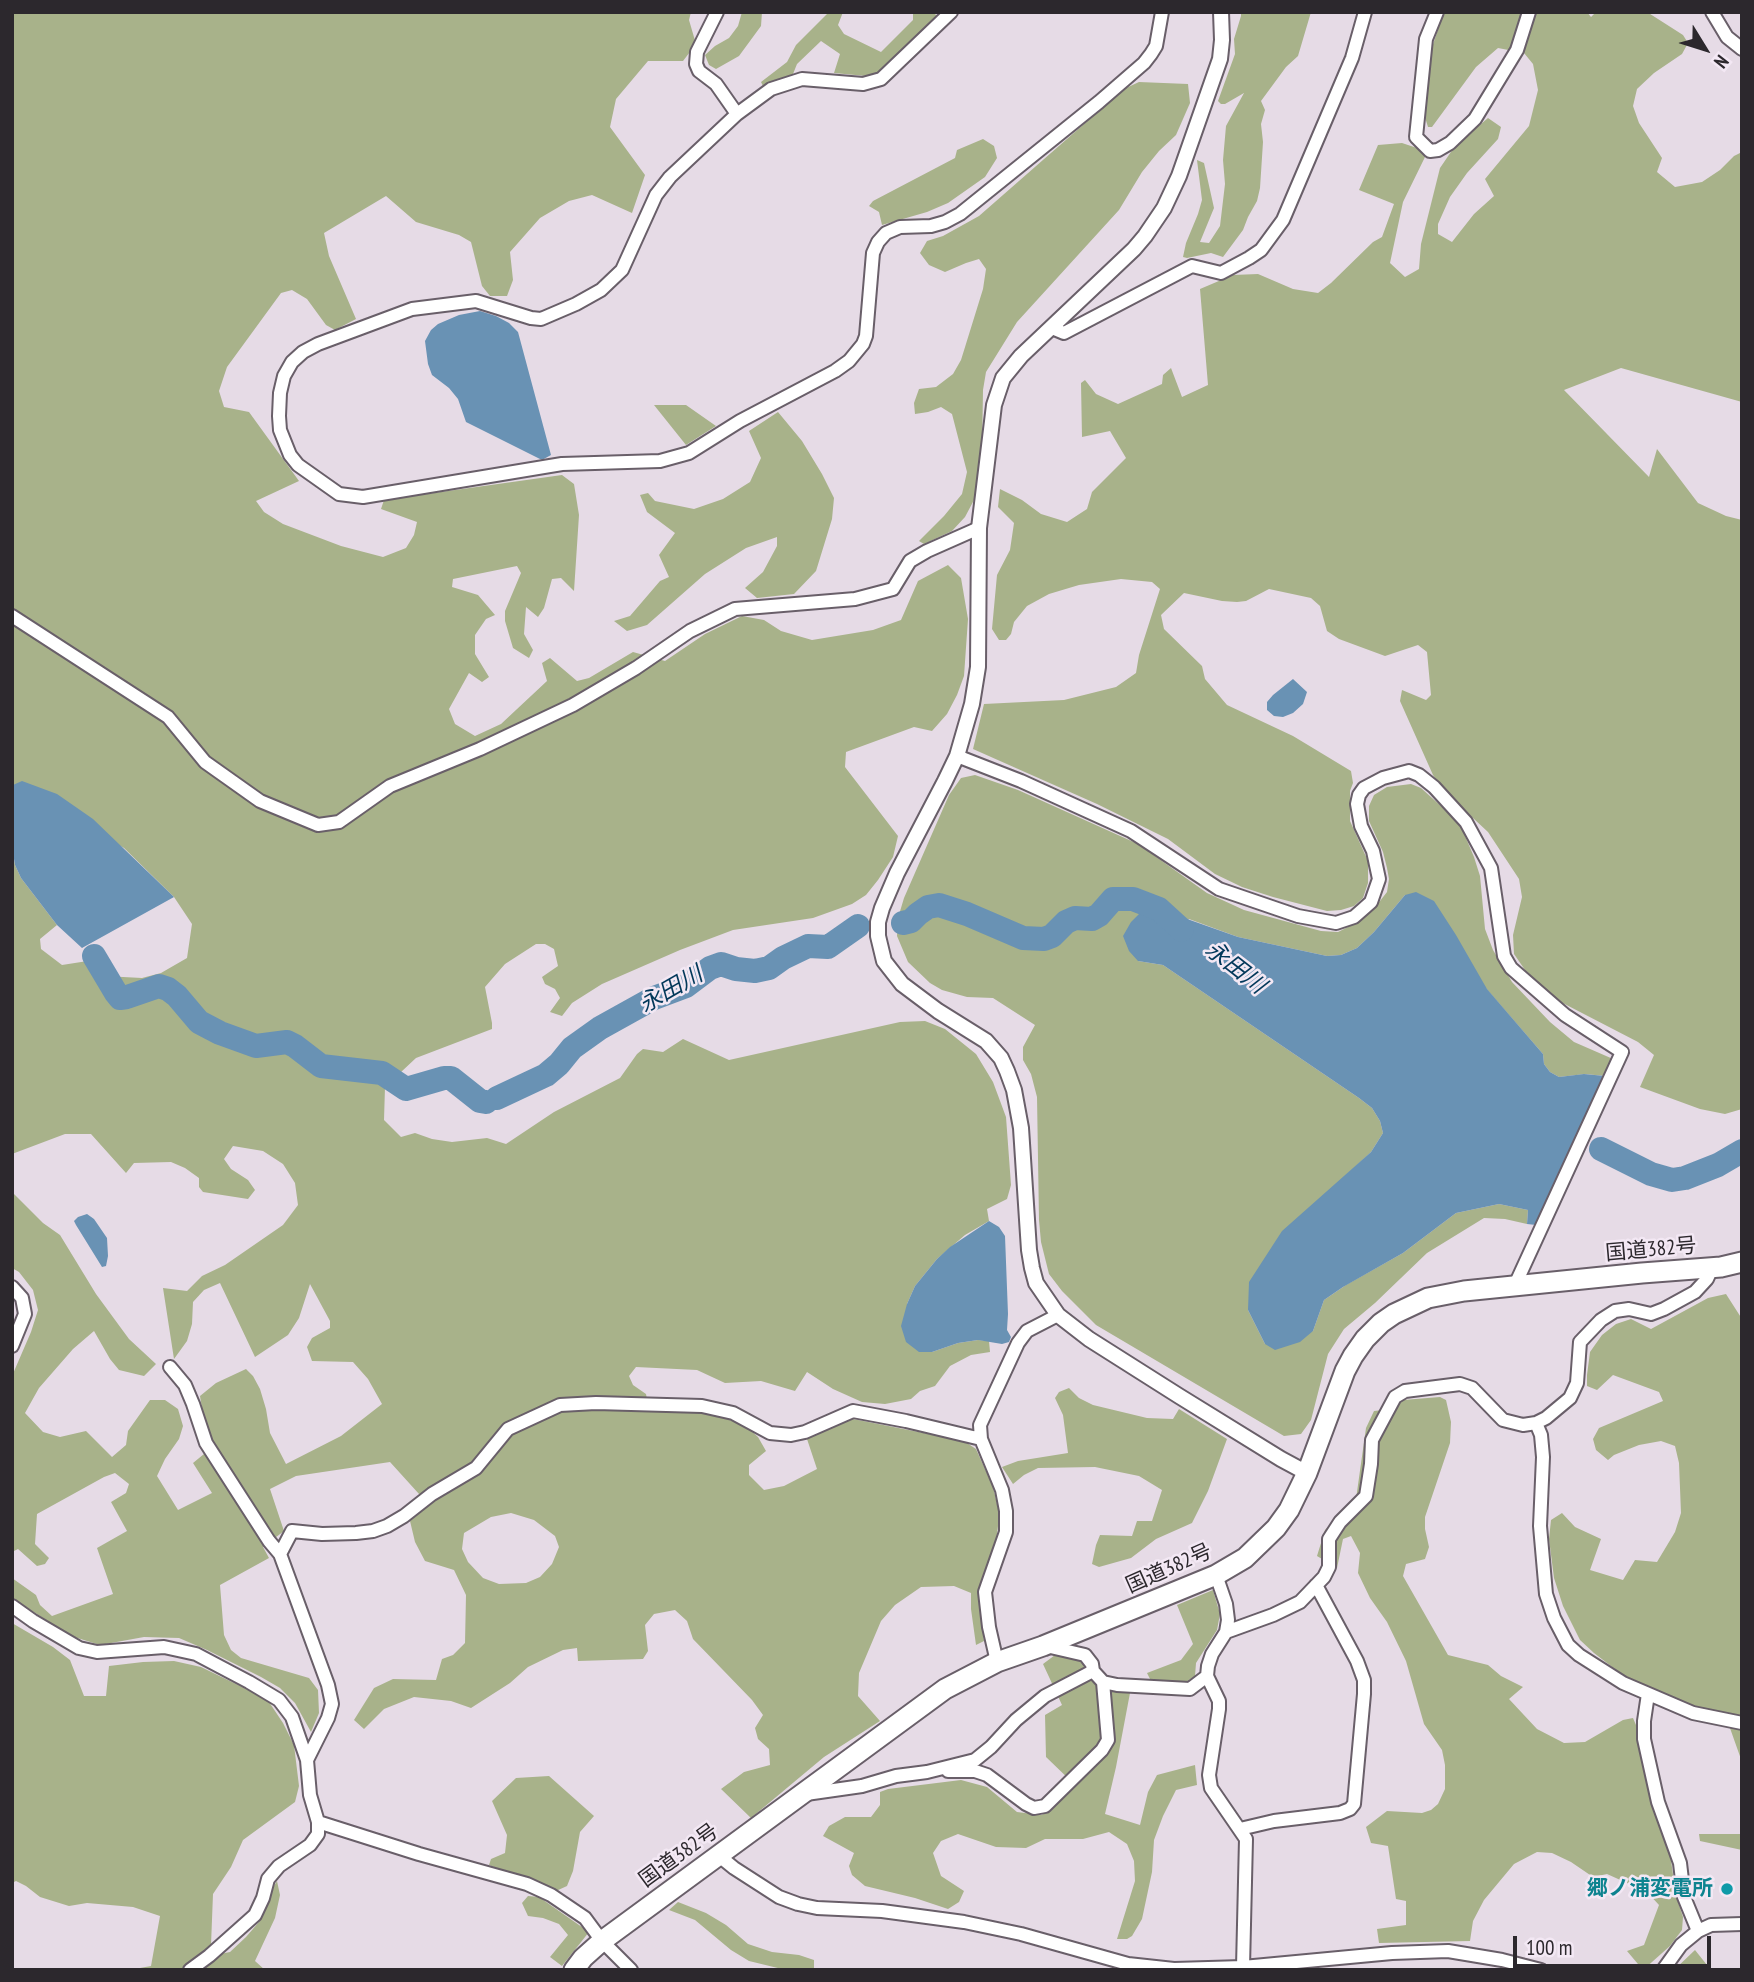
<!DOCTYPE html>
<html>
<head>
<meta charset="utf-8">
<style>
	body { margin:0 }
	#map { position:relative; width:1754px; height:1982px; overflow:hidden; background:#e6dbe6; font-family:"PT Sans Narrow",sans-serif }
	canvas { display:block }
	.frame { position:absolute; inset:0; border:14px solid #2c282d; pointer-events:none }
	.north { position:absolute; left:1670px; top:14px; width:70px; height:70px; -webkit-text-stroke:5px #f3e8f4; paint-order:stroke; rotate:128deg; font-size:19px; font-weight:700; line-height:28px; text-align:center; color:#2c282d }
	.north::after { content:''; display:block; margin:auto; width:24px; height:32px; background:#2c282d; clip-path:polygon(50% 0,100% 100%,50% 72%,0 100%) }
	.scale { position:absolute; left:1513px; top:1936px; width:198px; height:32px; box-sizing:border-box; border:4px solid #2c282d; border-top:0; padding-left:9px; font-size:21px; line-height:24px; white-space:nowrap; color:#2c282d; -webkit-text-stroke:5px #f3e8f4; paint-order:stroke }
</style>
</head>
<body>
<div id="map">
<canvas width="1754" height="1982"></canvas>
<div class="frame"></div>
<div class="north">N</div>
<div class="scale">100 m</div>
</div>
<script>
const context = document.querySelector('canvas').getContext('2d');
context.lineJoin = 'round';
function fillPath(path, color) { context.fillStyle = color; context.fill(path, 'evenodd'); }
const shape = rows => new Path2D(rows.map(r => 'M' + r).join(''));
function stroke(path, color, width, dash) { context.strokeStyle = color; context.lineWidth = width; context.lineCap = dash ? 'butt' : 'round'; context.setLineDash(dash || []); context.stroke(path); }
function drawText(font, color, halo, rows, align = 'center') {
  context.font = font + ' "PT Sans Narrow","Noto Sans JP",sans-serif'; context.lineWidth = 5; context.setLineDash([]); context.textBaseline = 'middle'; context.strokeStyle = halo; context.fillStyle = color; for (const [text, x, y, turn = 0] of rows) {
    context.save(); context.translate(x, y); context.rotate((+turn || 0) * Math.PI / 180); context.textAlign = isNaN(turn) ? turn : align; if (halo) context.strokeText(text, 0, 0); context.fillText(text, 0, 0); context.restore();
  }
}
fillPath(shape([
	[12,12,691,12,689,20,696,44,683,61,648,61,616,99,610,127,645,175,632,213,592,195,569,201,540,218,510,252,513,280,507,296,490,296,482,286,471,242,459,235,416,222,386,196,324,233,329,256,356,319,335,330,326,325,307,299,292,290,281,293,227,367,219,391,224,407,249,412,299,481,256,501,264,512,283,524,341,546,383,557,406,548,414,535,417,522,381,509,384,500,562,475,574,484,579,515,574,591,561,578,552,579,544,608,538,617,526,607,524,634,533,650,529,658,513,648,505,621,505,611,521,573,517,566,453,579,452,587,478,595,495,615,486,619,475,635,475,654,489,677,482,682,469,673,449,709,455,724,475,736,501,724,547,681,542,663,550,658,577,681,589,678,633,652,665,661,705,634,742,616,764,620,781,631,812,640,873,630,901,620,918,581,948,565,961,578,968,619,964,676,957,695,947,714,932,731,914,727,846,752,845,767,898,836,893,857,878,880,866,895,852,904,813,918,733,930,680,950,602,984,572,1003,562,1016,550,1012,560,998,555,989,545,984,542,977,558,966,554,949,545,944,536,944,505,964,485,987,492,1023,492,1029,416,1058,385,1087,384,1120,401,1137,415,1133,432,1139,452,1142,487,1138,506,1144,554,1112,620,1078,637,1054,643,1049,663,1052,683,1039,729,1060,900,1022,925,1021,945,1029,976,1054,993,1082,1006,1117,1011,1185,1007,1199,987,1209,989,1221,965,1235,937,1259,915,1286,907,1304,932,1352,958,1343,978,1340,989,1341,990,1352,971,1355,950,1366,935,1386,920,1391,911,1399,885,1404,862,1402,833,1389,807,1372,795,1391,761,1381,725,1383,697,1370,636,1367,629,1376,633,1385,646,1394,649,1410,708,1412,746,1426,758,1437,766,1451,749,1465,749,1475,764,1490,784,1486,817,1469,806,1436,853,1419,964,1441,976,1449,993,1487,998,1508,998,1526,995,1552,983,1581,979,1598,984,1641,976,1645,971,1609,971,1593,954,1586,921,1587,895,1605,881,1621,859,1673,858,1696,880,1721,824,1757,751,1818,721,1789,744,1772,770,1765,769,1749,758,1739,755,1728,763,1715,752,1700,693,1639,687,1621,675,1610,654,1614,645,1625,648,1651,643,1659,578,1661,577,1648,563,1650,528,1667,510,1683,471,1708,451,1701,414,1697,384,1709,364,1729,354,1720,374,1688,393,1679,436,1680,442,1659,453,1655,465,1643,466,1595,454,1570,425,1561,415,1542,410,1521,429,1505,390,1462,296,1476,270,1489,284,1531,263,1547,269,1558,220,1585,224,1635,231,1650,241,1658,309,1678,318,1690,319,1713,311,1732,295,1703,280,1688,261,1677,207,1650,179,1638,144,1637,100,1645,71,1636,12,1598,12,1578,36,1595,40,1605,52,1616,113,1594,97,1548,127,1531,111,1502,126,1493,129,1484,115,1473,104,1477,37,1514,35,1544,49,1558,45,1564,37,1566,18,1549,12,1552,12,1376,31,1332,38,1310,33,1290,19,1272,12,1268,12,1192,43,1223,60,1235,96,1294,129,1339,156,1364,144,1376,119,1370,110,1359,94,1331,73,1349,39,1388,25,1413,43,1432,60,1437,86,1431,112,1457,126,1445,128,1431,150,1400,165,1400,178,1409,183,1426,179,1439,165,1459,157,1476,178,1510,212,1493,193,1463,215,1445,205,1427,200,1396,216,1383,246,1369,253,1376,260,1389,266,1409,270,1433,286,1464,341,1436,382,1404,368,1379,353,1362,312,1361,307,1347,312,1338,330,1328,330,1321,310,1284,299,1318,288,1335,255,1357,220,1283,204,1290,193,1302,192,1324,187,1341,174,1359,163,1288,187,1291,202,1276,225,1265,283,1225,298,1205,295,1183,283,1164,263,1151,233,1146,224,1159,231,1169,248,1180,255,1190,248,1199,203,1192,199,1187,199,1178,185,1168,171,1162,134,1163,126,1173,91,1134,65,1134,12,1154,12,847,15,865,21,878,57,925,40,939,41,949,62,965,94,960,104,976,142,978,161,973,187,958,192,924,174,897,124,848,13,785,12,788],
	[511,1513,534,1520,555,1536,559,1547,552,1564,540,1577,526,1583,499,1584,483,1578,468,1562,462,1549,464,1533,491,1517],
	[742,12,762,12,761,26,739,56,716,69,709,65,705,55,715,46,729,38,738,26],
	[829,12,843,12,838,25,844,34,881,52,913,20,913,12,934,12,937,17,879,73,866,76,834,73,840,54,821,41,797,64,793,74,764,88,761,82,787,62,796,45],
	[1241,12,1311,12,1298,56,1286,67,1261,101,1265,110,1261,124,1263,142,1260,188,1257,201,1248,217,1243,230,1223,257,1211,253,1187,258,1183,257,1186,243,1198,214,1202,200,1197,160,1204,163,1214,208,1200,242,1209,243,1220,226,1225,184,1223,160,1226,126,1244,93,1225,104,1221,104,1218,101,1235,54,1234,39,1241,16],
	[1444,12,1587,12,1591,17,1596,12,1647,12,1683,35,1688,43,1682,54,1654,73,1637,89,1633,106,1639,123,1662,158,1657,172,1675,187,1702,182,1720,170,1734,156,1742,152,1742,402,1621,368,1564,390,1649,477,1657,449,1698,503,1726,516,1742,520,1742,1109,1725,1114,1700,1109,1640,1087,1654,1055,1638,1042,1553,998,1534,983,1514,954,1513,935,1522,897,1519,879,1488,832,1445,792,1433,775,1400,701,1402,690,1426,700,1431,695,1427,652,1418,645,1385,656,1339,639,1327,631,1320,606,1311,598,1269,589,1246,601,1237,602,1222,601,1184,593,1161,615,1164,629,1202,666,1205,679,1227,705,1293,736,1351,771,1353,783,1350,791,1350,821,1368,861,1368,883,1363,898,1354,906,1341,910,1327,911,1273,897,1242,887,1215,874,1168,839,1097,804,973,749,984,704,1064,700,1116,687,1136,673,1139,655,1160,589,1152,582,1121,579,1079,585,1049,594,1027,606,1014,622,1011,634,1006,640,999,640,992,629,997,575,1010,550,1014,523,998,507,1000,489,1022,500,1041,514,1067,522,1087,509,1092,492,1126,458,1110,431,1082,437,1081,383,1085,380,1096,394,1118,404,1162,384,1163,375,1171,368,1182,397,1208,385,1200,289,1233,275,1258,274,1293,289,1318,293,1331,283,1373,242,1382,237,1394,204,1359,190,1378,145,1402,143,1417,148,1425,157,1403,202,1390,263,1405,277,1419,269,1421,244,1440,168,1455,146,1488,118,1501,127,1498,139,1467,173,1450,197,1438,224,1438,234,1452,242,1474,214,1494,196,1485,179,1529,126,1538,90,1533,64,1524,53,1498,48,1476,67,1432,127,1428,127,1423,111,1429,56],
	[1139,82,1188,84,1190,103,1176,135,1159,151,1142,172,1119,210,1017,322,986,372,983,390,982,452,980,476,974,500,965,517,952,531,924,544,919,541,944,516,962,494,967,472,952,414,941,407,928,412,915,414,914,403,919,389,936,387,953,374,961,360,983,289,986,269,979,259,966,263,945,272,929,265,920,253,927,241,943,236,979,216,1124,89],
	[983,139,994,146,997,158,985,177,948,203,927,212,882,225,879,212,869,206,873,201,955,158,957,150],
	[654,405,686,405,716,426,686,445],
	[778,412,802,441,822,474,834,498,832,519,816,571,794,594,757,598,745,588,763,572,777,546,777,537,746,548,705,574,647,625,627,631,614,621,630,616,660,581,669,577,659,555,675,533,647,512,640,495,648,493,655,501,694,509,723,499,750,482,761,458,749,431],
	[975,775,1018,790,1138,844,1207,893,1244,910,1321,931,1338,932,1356,923,1373,910,1387,892,1389,879,1387,868,1383,852,1369,821,1369,806,1374,795,1387,787,1411,784,1421,788,1453,817,1463,831,1474,857,1480,876,1485,929,1493,950,1512,982,1550,1022,1574,1042,1613,1059,1605,1076,1585,1074,1559,1077,1550,1072,1544,1064,1543,1054,1405,895,1374,932,1357,948,1341,955,1327,956,1238,937,1189,919,1138,961,1163,965,1359,1098,1372,1108,1380,1121,1383,1133,1371,1152,1341,1180,1248,1310,1265,1344,1313,1331,1324,1300,1346,1285,1403,1253,1456,1213,1499,1204,1528,1210,1527,1224,1505,1219,1484,1218,1427,1253,1375,1303,1344,1329,1328,1354,1311,1420,1301,1434,1284,1436,1096,1325,1062,1291,1049,1274,1041,1242,1039,1220,1037,1097,1031,1074,1023,1060,1023,1047,1035,1025,993,998,967,997,942,990,930,983,908,962,897,936,898,918,904,898,949,795,961,778],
	[1726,1294,1742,1319,1742,1762,1725,1714,1711,1712,1633,1683,1594,1653,1580,1640,1563,1606,1554,1578,1549,1539,1551,1520,1562,1513,1575,1527,1601,1539,1590,1570,1623,1580,1635,1560,1657,1562,1675,1532,1681,1513,1679,1463,1675,1446,1661,1441,1639,1445,1614,1455,1608,1460,1596,1450,1593,1439,1599,1428,1663,1401,1659,1392,1613,1375,1597,1390,1587,1386,1587,1375,1590,1352,1602,1335,1616,1324,1631,1319,1651,1329,1708,1298],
	[1069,1388,1079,1398,1093,1405,1147,1418,1173,1419,1179,1409,1227,1439,1208,1491,1192,1523,1156,1539,1131,1558,1099,1567,1092,1564,1096,1545,1100,1535,1132,1536,1137,1521,1152,1521,1162,1490,1139,1476,1095,1467,1038,1468,1024,1475,1013,1484,1002,1467,1018,1461,1068,1453,1063,1415,1055,1398,1059,1392],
	[1440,1397,1446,1400,1451,1422,1450,1443,1425,1517,1425,1529,1429,1547,1425,1559,1406,1564,1403,1576,1448,1655,1488,1665,1501,1676,1523,1687,1509,1699,1537,1729,1564,1743,1585,1742,1623,1720,1633,1718,1639,1732,1643,1769,1669,1846,1676,1896,1683,1917,1682,1930,1670,1946,1643,1970,1627,1951,1644,1945,1659,1905,1647,1892,1607,1874,1593,1877,1571,1862,1552,1853,1537,1852,1514,1864,1484,1900,1473,1921,1470,1941,1379,1943,1377,1929,1406,1925,1406,1901,1396,1899,1388,1846,1371,1843,1366,1827,1387,1811,1422,1813,1431,1810,1438,1804,1445,1789,1445,1765,1442,1750,1424,1724,1406,1661,1387,1622,1370,1598,1358,1573,1360,1553,1351,1536,1343,1539,1337,1568,1317,1556,1325,1530,1356,1499,1366,1428,1374,1411,1393,1409,1403,1400],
	[1213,1590,1220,1614,1217,1630,1196,1663,1195,1676,1183,1684,1151,1681,1147,1673,1181,1660,1193,1644,1177,1605],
	[12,1623,53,1647,70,1660,84,1696,106,1696,109,1666,143,1662,174,1661,201,1667,267,1699,283,1723,294,1745,299,1786,295,1802,243,1840,231,1867,213,1894,211,1945,220,1954,230,1952,246,1937,259,1922,269,1894,277,1881,280,1895,275,1918,255,1961,265,1970,129,1970,151,1966,160,1916,133,1907,87,1903,69,1906,40,1897,26,1886,16,1881,12,1883],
	[1055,1655,1085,1660,1099,1686,1130,1693,1116,1767,1105,1814,1140,1825,1148,1792,1157,1775,1195,1765,1197,1785,1176,1790,1163,1816,1154,1840,1152,1872,1142,1919,1132,1936,1127,1939,1117,1939,1135,1881,1134,1861,1127,1844,1109,1832,1083,1839,1045,1839,1026,1848,996,1847,958,1834,941,1841,933,1853,941,1876,964,1891,959,1902,948,1909,915,1898,865,1886,852,1875,849,1866,854,1853,823,1836,829,1826,845,1817,871,1817,880,1805,880,1792,888,1789,961,1780,987,1787,1017,1812,1041,1815,1051,1811,1074,1784,1046,1757,1045,1715,1062,1705,1043,1664],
	[549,1776,594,1816,580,1832,573,1871,567,1886,556,1891,489,1865,491,1859,505,1853,507,1835,492,1801,516,1778],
	[1699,1834,1742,1834,1742,1850,1700,1841],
	[528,1896,539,1897,589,1932,562,1966,550,1957,568,1935,559,1924,543,1918,528,1916,522,1903],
	[678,1902,706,1913,726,1925,748,1944,772,1952,799,1955,814,1960,814,1969,817,1970,786,1970,749,1961,731,1950,695,1920,669,1910],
	[1695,1950,1711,1970,1674,1970]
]), '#a8b28a');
fillPath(shape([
	[480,311,496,316,509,323,518,332,551,455,542,460,466,422,458,399,449,388,432,375,428,364,425,341,431,330,438,324,459,315],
	[1293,679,1307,692,1303,704,1293,713,1283,717,1274,716,1267,710,1267,702,1273,695],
	[22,781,57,794,93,819,174,897,82,948,57,925,21,878,15,865,12,847,12,788,13,785],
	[1416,892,1434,901,1456,935,1487,989,1543,1054,1544,1064,1550,1072,1559,1077,1584,1074,1605,1076,1536,1225,1527,1224,1528,1210,1499,1204,1456,1213,1403,1253,1343,1287,1324,1300,1313,1331,1300,1342,1275,1350,1265,1344,1248,1310,1249,1282,1282,1231,1371,1152,1383,1133,1380,1121,1372,1108,1359,1098,1163,965,1138,961,1129,951,1123,936,1131,922,1143,910,1159,909,1238,937,1327,956,1341,955,1357,948,1374,932,1405,895],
	[87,1214,94,1219,107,1238,108,1256,106,1266,102,1267,76,1225,74,1221,78,1217],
	[989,1221,999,1227,1005,1236,1008,1314,1007,1330,1011,1337,1009,1342,1002,1344,978,1340,958,1343,932,1352,919,1352,906,1342,901,1326,907,1304,915,1286,937,1259,950,1247]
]), '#6992b4');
stroke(shape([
	[903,923,911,921,918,914,928,907,939,905,967,914,1023,938,1044,939,1052,936,1066,922,1075,918,1092,919,1099,915,1113,899,1133,899,1159,909,1182,930],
	[94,956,116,993,120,998,127,997,159,986,168,989,177,996,199,1022,220,1033,256,1046,287,1042,295,1046,321,1066,382,1073,406,1089,444,1078,451,1078,480,1101,486,1102],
	[497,1098,546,1075,559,1064,572,1048,600,1028,654,998,686,986,710,968,721,964,736,969,755,971,769,968,783,958,808,946,828,947,858,926],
	[1601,1149,1651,1174,1672,1180,1685,1178,1718,1165,1742,1151]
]), '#6992b4', 24);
const minor = shape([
	[717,12,697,52,696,64,699,71,716,84,737,114],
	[951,12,881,79,863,84,802,79,771,89,737,114,670,177,656,195,622,270,601,290,576,304,541,319,531,318,476,301,412,309,318,344,303,352,292,362,284,376,280,393,279,416,280,430,290,455,298,465,339,494,363,497,562,464,660,461,689,453,740,421,835,371,849,361,863,344,866,336,873,253,878,242,886,233,900,227,931,226,945,222,960,214,1099,102,1144,63,1151,54,1156,46,1162,12],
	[1437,12,1426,39,1416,137,1430,151,1438,150,1450,143,1475,119,1517,50,1529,12],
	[1712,12,1727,37,1742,49],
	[1052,328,1064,333,1192,266,1221,273,1249,258,1261,250,1283,220,1352,58,1365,12],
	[12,616,168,717,205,762,260,801,318,825,339,822,390,786,480,749,573,705,636,668,690,631,735,609,855,599,893,589,910,561,927,551,979,528],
	[957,756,1021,781,1131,831,1219,889,1298,916,1336,923,1354,917,1362,910,1371,902,1379,879,1373,851,1361,826,1357,804,1359,795,1364,788,1383,778,1409,771,1419,775,1434,787,1466,822,1491,868,1504,956,1511,968,1565,1015,1622,1052,1515,1285],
	[12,1287,22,1298,25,1314,12,1346],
	[170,1367,185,1385,193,1404,206,1443,269,1541,280,1554,328,1685,332,1704,328,1718,307,1760],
	[1536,1423,1541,1435,1543,1457,1540,1526,1546,1594,1554,1618,1568,1645,1579,1655,1623,1683,1693,1713,1742,1723],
	[280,1554,292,1531,322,1534,356,1533,373,1531,387,1526,404,1516,432,1494,476,1468,508,1429,560,1405,596,1403,702,1406,733,1413,770,1433,791,1435,805,1432,853,1411,906,1421,981,1439],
	[1216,1575,1226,1604,1228,1620,1226,1632,1212,1654,1208,1666,1207,1676,1219,1701,1219,1709,1209,1775,1211,1788,1246,1839,1243,1967],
	[12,1606,33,1621,79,1648,97,1652,164,1647,196,1654,249,1682,279,1700,292,1717,307,1760,310,1795,318,1822,419,1854,527,1884,551,1895,585,1918,602,1941,631,1970],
	[1226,1632,1273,1615,1300,1602,1324,1577,1329,1567,1329,1539,1340,1522,1366,1496,1371,1464,1372,1440,1395,1397,1405,1391,1460,1384,1472,1388,1503,1420,1523,1425,1536,1423,1546,1418,1570,1398,1577,1383,1580,1342,1601,1320,1615,1311,1629,1309,1651,1314,1664,1309,1695,1292,1707,1279,1712,1268],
	[1046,1646,1085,1655,1092,1664,1093,1671,1103,1682,1117,1685,1190,1689,1207,1676],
	[997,1662,989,1627,985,1592,1006,1532,1006,1511,1002,1490,981,1439,980,1425,1018,1343,1027,1331,1058,1315],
	[1648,1694,1644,1721,1644,1739,1658,1802,1680,1863,1684,1897,1698,1931],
	[948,1771,975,1771,987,1775,1026,1804,1034,1808,1045,1806,1102,1750,1108,1740,1103,1682],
	[806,1794,862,1786,896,1776,927,1772,975,1760,991,1747,1016,1720,1045,1696,1093,1671],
	[1240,1829,1274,1821,1340,1813,1350,1809,1354,1804,1364,1694,1364,1680,1357,1661,1316,1585],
	[718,1855,734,1868,779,1897,798,1904,817,1908,882,1911,964,1922,1021,1934,1128,1964,1174,1969,1243,1967,1392,1953,1448,1951,1502,1960,1541,1970],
	[190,1970,209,1956,255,1915,263,1898,268,1879,279,1866,310,1845,318,1834,318,1822],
	[1663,1970,1681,1945,1698,1931,1711,1925,1742,1924]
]);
const tertiary = shape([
	[1221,12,1222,40,1220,59,1179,176,1164,208,1145,236,1134,249,1021,356,1003,378,994,405,979,528,978,667,972,704,957,756,945,781,897,873,882,908,878,922,878,936,884,961,902,984,938,1011,986,1041,1001,1058,1007,1071,1014,1090,1021,1128,1029,1250,1032,1268,1036,1283,1058,1315,1089,1339,1179,1396,1281,1459,1307,1473]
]);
const trunk = shape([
	[574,1970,583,1958,602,1941,945,1689,997,1662,1043,1646,1216,1575,1245,1558,1276,1528,1289,1510,1307,1473,1345,1371,1353,1356,1365,1339,1381,1323,1394,1314,1428,1298,1464,1291,1642,1273,1721,1267,1742,1262]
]);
stroke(minor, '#695f69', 16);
stroke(tertiary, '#695f69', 18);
stroke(trunk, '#695f69', 23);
stroke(minor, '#fff', 12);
stroke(tertiary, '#fff', 14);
stroke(trunk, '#fff', 19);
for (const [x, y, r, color] of [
	[1727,1889,7,"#0f9aa8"]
]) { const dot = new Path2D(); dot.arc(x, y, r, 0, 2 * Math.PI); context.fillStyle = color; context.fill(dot); stroke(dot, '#f3e8f4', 2.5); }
drawText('21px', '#2c282d', '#f3e8f4', [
	["国道382号",1651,1250,-5],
	["国道382号",1169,1569,-24],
	["国道382号",679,1856,-36]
]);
drawText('bold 21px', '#0d838f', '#f3e8f4', [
	["郷ノ浦変電所",1713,1889]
], 'right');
drawText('italic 23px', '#02385a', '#f3e8f4', [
	["永田川",1235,968,38],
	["永田川",671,990,-30]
]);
</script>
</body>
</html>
